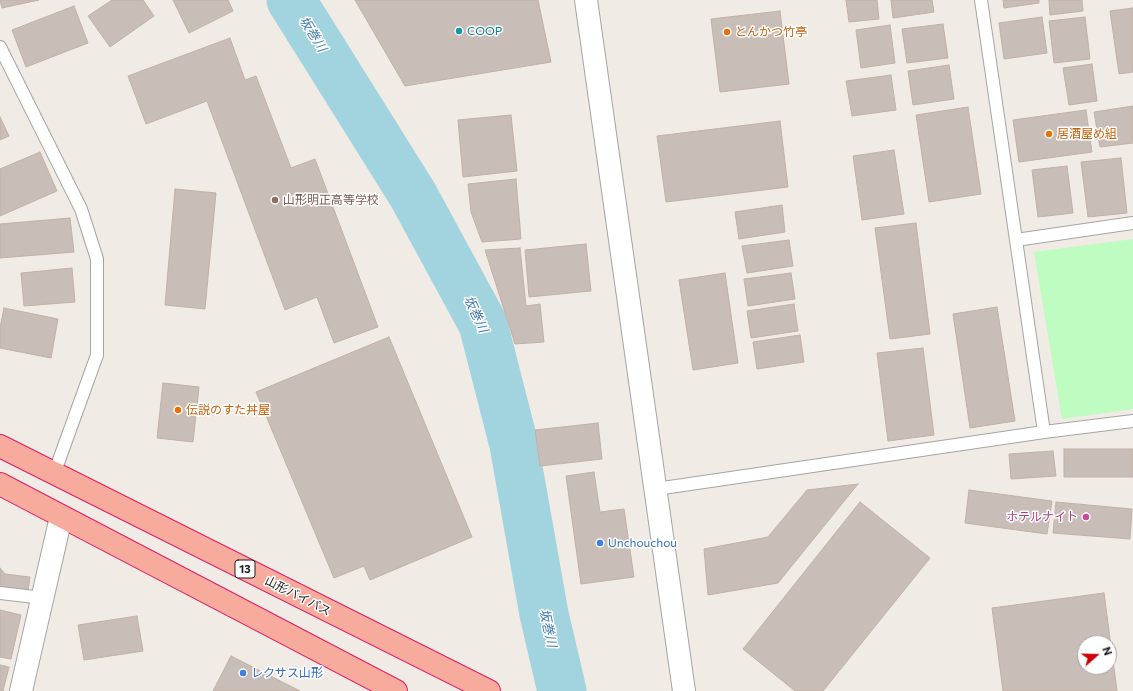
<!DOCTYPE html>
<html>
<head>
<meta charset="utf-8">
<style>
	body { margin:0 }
	#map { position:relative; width:1133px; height:691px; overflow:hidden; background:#f0ebe4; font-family:Commissioner,sans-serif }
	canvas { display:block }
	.north { position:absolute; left:1077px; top:635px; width:40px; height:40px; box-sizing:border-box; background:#fff; border:1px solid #a5a5a5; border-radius:50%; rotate:70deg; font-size:11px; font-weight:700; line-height:16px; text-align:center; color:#1e1e1e }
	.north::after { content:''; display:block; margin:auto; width:14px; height:18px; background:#cd0008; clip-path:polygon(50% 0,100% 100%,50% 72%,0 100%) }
</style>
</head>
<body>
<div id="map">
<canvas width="1133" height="691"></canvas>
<div class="north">N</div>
</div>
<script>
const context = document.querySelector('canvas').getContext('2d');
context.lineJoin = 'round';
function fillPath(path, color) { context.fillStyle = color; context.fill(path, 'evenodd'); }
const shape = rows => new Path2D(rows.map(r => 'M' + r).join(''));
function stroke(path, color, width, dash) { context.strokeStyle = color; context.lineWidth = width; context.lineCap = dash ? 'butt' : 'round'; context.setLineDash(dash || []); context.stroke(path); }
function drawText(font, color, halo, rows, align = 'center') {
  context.font = font + ' Commissioner,"Noto Sans JP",sans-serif'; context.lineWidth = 3; context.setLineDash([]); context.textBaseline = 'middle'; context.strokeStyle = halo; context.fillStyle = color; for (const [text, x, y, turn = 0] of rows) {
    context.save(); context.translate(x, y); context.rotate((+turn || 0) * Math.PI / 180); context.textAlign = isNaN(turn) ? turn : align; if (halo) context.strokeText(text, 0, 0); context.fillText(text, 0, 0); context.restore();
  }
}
fillPath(shape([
	[1133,239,1133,409,1062,419,1034,252]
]), '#befcc1');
stroke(shape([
	[291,0,413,195,483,324,514,445,544,614,562,691]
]), '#a2d4e0', 49);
const building = shape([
	[0,0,39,0,2,8,0,0],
	[112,0,143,0,154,16,110,47,88,16,112,0],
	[173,0,228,0,233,11,189,33,173,0],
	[355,0,538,0,551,62,405,86,355,0],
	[846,0,877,0,879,19,849,22,846,0],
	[891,0,932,0,934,12,893,18,891,0],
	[1003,0,1039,0,1039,3,1004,8,1003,0],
	[1049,0,1082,0,1083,11,1050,15,1049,0],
	[74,6,88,43,26,67,12,30,74,6],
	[1133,8,1133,72,1119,74,1110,11,1133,8],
	[780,11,789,84,720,92,711,19,780,11],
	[1042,17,1047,53,1004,59,999,23,1042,17],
	[1085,17,1090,59,1054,63,1049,21,1085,17],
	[943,24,948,58,907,63,902,29,943,24],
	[890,25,895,63,861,68,856,30,890,25],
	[230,38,245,80,256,76,291,168,315,159,378,327,334,343,317,297,285,310,207,101,146,124,128,76,230,38],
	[1092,64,1097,101,1069,105,1063,68,1092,64],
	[949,65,954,99,913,105,908,71,949,65],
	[891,75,896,110,852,116,846,81,891,75],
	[1133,106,1133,143,1100,147,1094,112,1133,106],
	[968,107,981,194,929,202,916,115,968,107],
	[1086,110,1092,152,1019,162,1013,120,1086,110],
	[511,115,517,171,463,177,458,120,511,115],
	[0,117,9,136,0,140,0,117],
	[780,121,788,187,666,202,657,136,780,121],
	[894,150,904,214,862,220,853,156,894,150],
	[40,152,57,191,0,216,0,169,40,152],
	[1121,158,1127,213,1088,217,1081,162,1121,158],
	[1067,166,1073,213,1038,217,1032,170,1067,166],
	[516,179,521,239,482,242,471,212,468,184,516,179],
	[175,189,216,193,205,309,165,305,175,189],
	[782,205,785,232,739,239,735,212,782,205],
	[70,218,74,252,0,258,0,224,70,218],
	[916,223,930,334,890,339,875,228,916,223],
	[789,240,793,266,747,273,742,246,789,240],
	[586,244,591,291,529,297,525,250,586,244],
	[520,248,526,306,540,304,544,342,515,344,485,250,520,248],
	[72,268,75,302,24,306,21,273,72,268],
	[725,273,738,363,693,370,679,280,725,273],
	[791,273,795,299,748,306,744,279,791,273],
	[794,304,798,331,751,338,747,311,794,304],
	[997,307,1015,421,970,428,953,314,997,307],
	[4,308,58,319,51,358,0,348,0,328,4,308],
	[800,335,804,362,757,369,753,342,800,335],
	[389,337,472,537,370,580,364,566,334,578,256,392,389,337],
	[923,348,934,435,888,441,877,353,923,348],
	[163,383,199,387,193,442,157,438,163,383],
	[598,423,602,459,540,466,535,430,598,423],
	[1064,449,1133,449,1133,477,1064,477,1064,449],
	[1053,451,1056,476,1011,479,1009,454,1053,451],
	[594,472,600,512,624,509,634,577,581,584,566,476,594,472],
	[858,484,778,583,708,595,704,549,768,537,807,490,858,484],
	[969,490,1052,501,1047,534,965,523,969,490],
	[860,502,930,558,823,691,795,691,743,649,860,502],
	[1056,502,1132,509,1130,539,1053,533,1056,502],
	[0,568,5,574,30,577,28,591,0,587,0,568],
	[1104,593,1117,691,1003,691,992,608,1104,593],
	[1085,643,1109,643,1109,667,1085,667,1085,643],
	[0,610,21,615,11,659,0,657,0,610],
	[137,616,143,651,84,660,78,625,137,616],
	[231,656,300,691,213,691,231,656],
	[0,665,9,667,3,691,0,691,0,665]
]);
fillPath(building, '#c8bdb7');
stroke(building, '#c2b1a5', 1);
const service = shape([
	[981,0,1044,432],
	[0,47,81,209,97,259,97,355,54,474],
	[1016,240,1133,223],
	[656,489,1044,432,1133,421],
	[0,593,43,598]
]);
const minor = shape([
	[21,691,61,517]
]);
const tertiary = shape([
	[586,0,684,691]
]);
const trunk = shape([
	[0,446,489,691],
	[0,484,396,691]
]);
stroke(service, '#a5a5a5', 14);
stroke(minor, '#a5a5a5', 24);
stroke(tertiary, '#a5a5a5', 24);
stroke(trunk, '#e41a68', 24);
stroke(service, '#fff', 12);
stroke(minor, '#fff', 22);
stroke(tertiary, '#fff', 22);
stroke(trunk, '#f6ab9c', 22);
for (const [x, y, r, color] of [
	[459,31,4,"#0f9aa8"],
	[727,32,4,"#e8710a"],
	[1049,134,4,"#e8710a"],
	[275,200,4,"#8d6e63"],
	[178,410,4,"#e8710a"],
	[1086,517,4,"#d1479c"],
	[600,543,4,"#3f7fe0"],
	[243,673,4,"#3f7fe0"]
]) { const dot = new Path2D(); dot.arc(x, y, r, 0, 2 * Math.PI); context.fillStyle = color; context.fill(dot); stroke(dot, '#fff', 1.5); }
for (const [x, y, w] of [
	[245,569,20]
]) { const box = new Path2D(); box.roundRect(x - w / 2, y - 9, w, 18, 3); context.fillStyle = '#fff'; context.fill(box); stroke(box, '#1e1e1e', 1); }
drawText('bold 11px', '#1e1e1e', null, [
	["13",245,569]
]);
drawText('12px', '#0d838f', '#fff', [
	["COOP",467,31]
], 'left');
drawText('12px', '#c56008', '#fff', [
	["とんかつ竹亭",735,32],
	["居酒屋め組",1057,134],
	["伝説のすた丼屋",186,410]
], 'left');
drawText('12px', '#785e54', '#fff', [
	["山形明正高等学校",283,200]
], 'left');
drawText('12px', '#b23c85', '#fff', [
	["ホテルナイト",1078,517]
], 'right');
drawText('12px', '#366cbe', '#fff', [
	["Unchouchou",608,543],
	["レクサス山形",251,673]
], 'left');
drawText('12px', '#1e1e1e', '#fff', [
	["山形バイパス",298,596,27]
]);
drawText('italic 13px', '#427bac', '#fff', [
	["坂巻川",313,34,58],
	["坂巻川",476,314,65],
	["坂巻川",548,628,78]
]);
</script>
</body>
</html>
